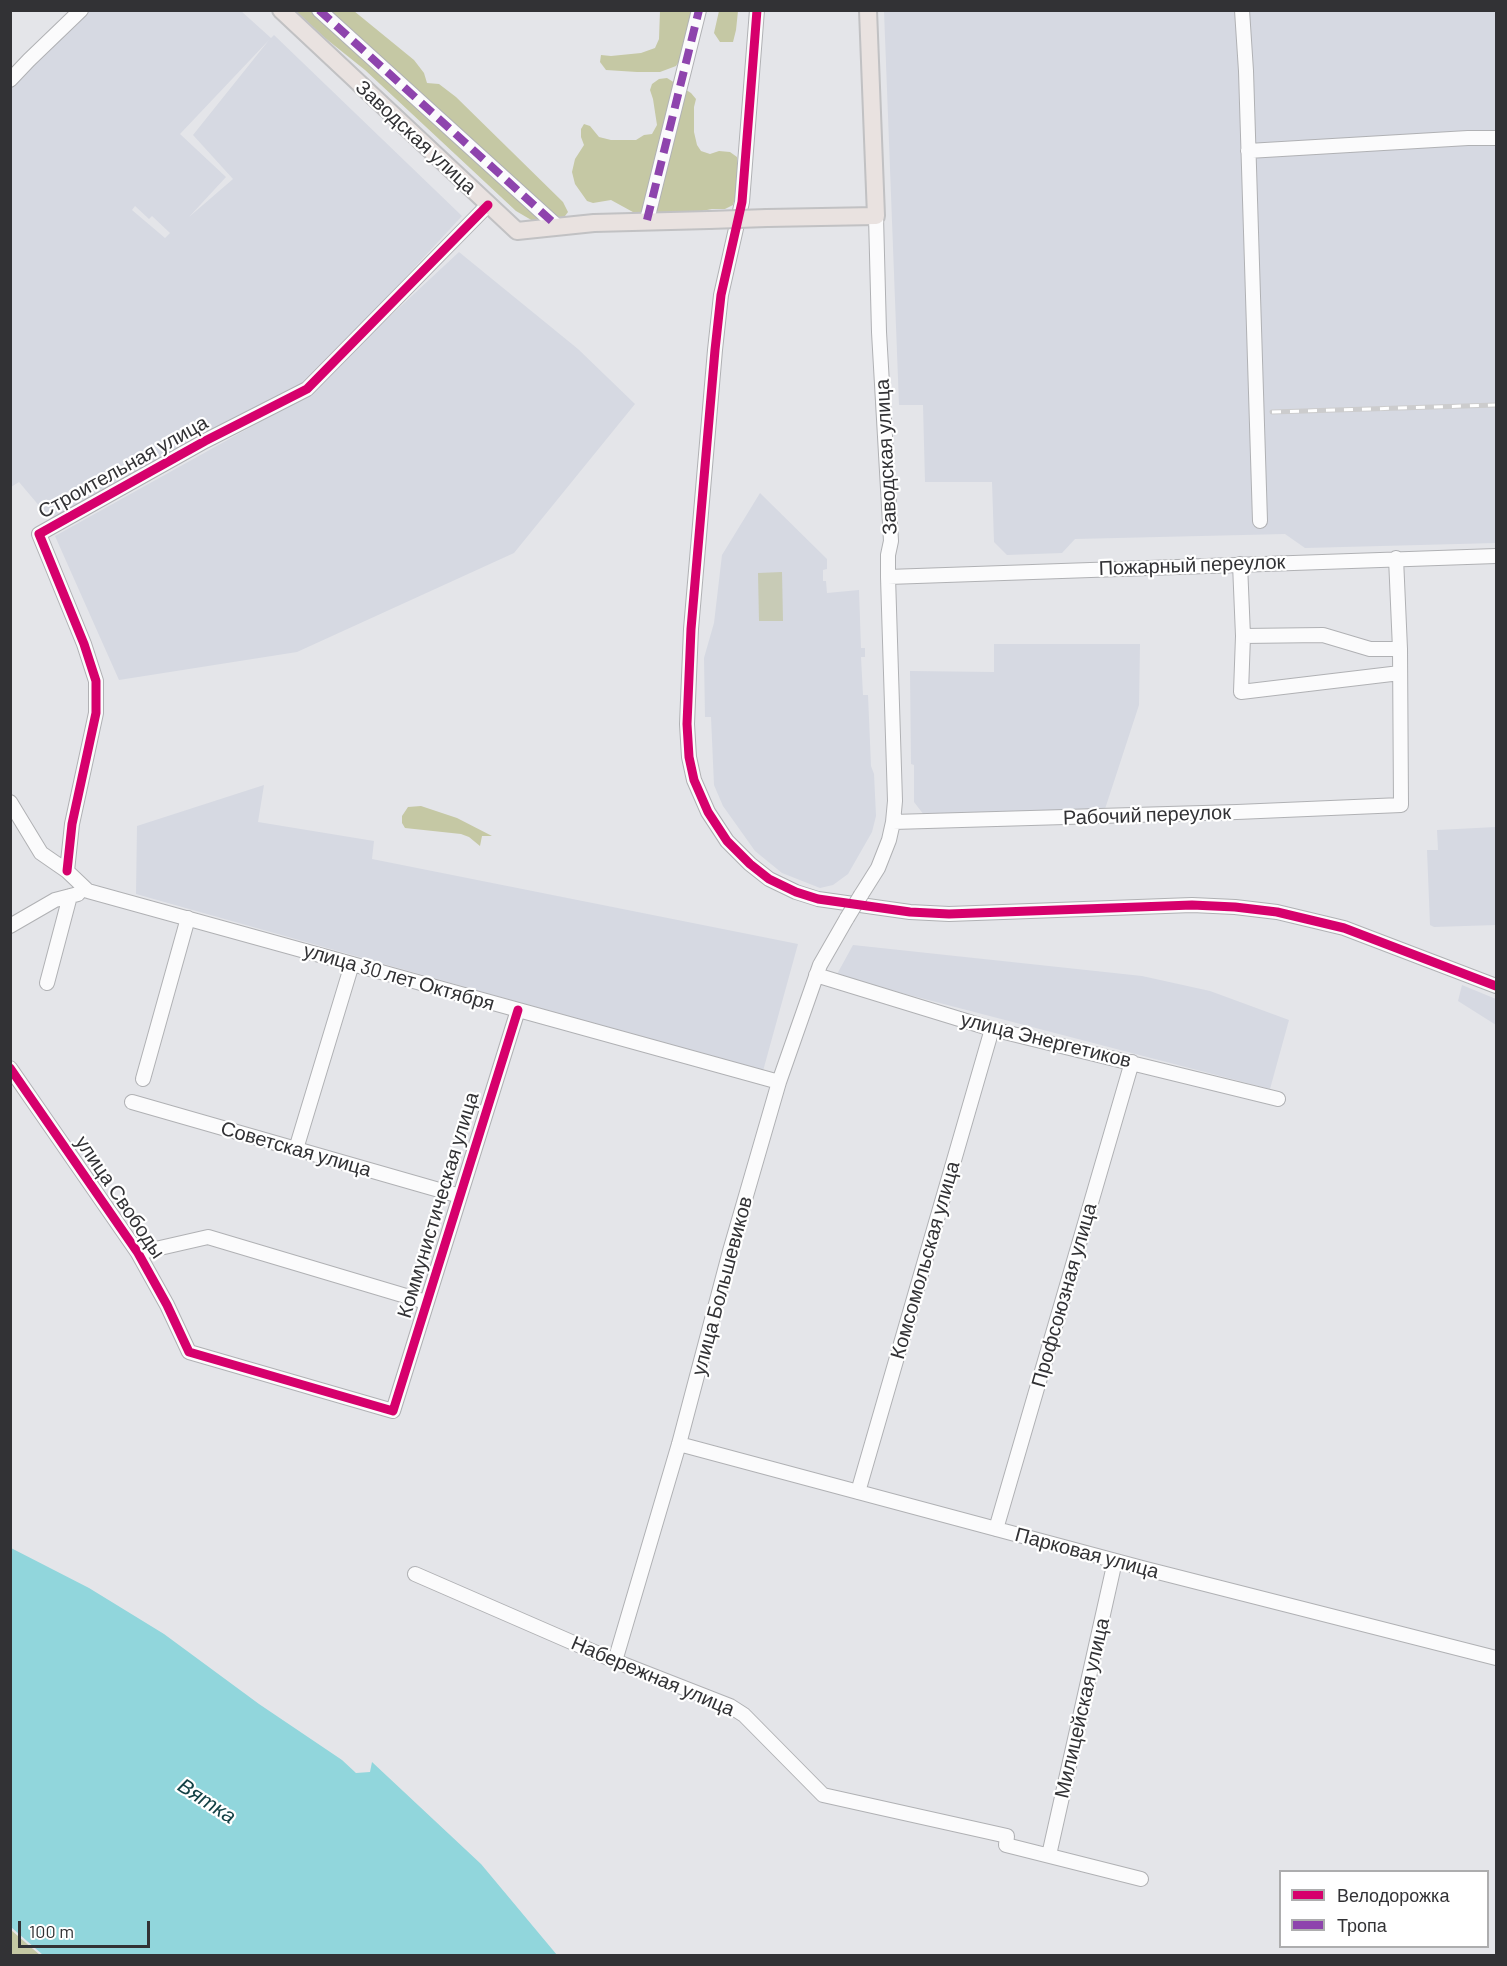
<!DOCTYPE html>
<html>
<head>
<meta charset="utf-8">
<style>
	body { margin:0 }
	#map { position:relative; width:1507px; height:1966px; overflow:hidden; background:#e4e5e9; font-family:Barlow,sans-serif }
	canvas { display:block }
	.frame { position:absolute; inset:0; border:12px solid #323235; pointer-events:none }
	.legend { position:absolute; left:1279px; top:1870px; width:210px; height:78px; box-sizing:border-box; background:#fff; border:2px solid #adadae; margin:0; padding:8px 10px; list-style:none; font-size:18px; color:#323235 }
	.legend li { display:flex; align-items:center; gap:12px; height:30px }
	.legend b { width:30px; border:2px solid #adadae }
	.scale { position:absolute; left:18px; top:1921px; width:132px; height:27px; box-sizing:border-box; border:3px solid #323235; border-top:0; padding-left:8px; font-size:18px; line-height:21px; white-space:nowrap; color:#323235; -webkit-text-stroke:4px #fff; paint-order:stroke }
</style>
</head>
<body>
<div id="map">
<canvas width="1507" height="1966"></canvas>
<div class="frame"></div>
<ul class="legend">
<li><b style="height:8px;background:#d6006c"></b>Велодорожка</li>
<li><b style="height:8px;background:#8e44ad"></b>Тропа</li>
</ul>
<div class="scale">100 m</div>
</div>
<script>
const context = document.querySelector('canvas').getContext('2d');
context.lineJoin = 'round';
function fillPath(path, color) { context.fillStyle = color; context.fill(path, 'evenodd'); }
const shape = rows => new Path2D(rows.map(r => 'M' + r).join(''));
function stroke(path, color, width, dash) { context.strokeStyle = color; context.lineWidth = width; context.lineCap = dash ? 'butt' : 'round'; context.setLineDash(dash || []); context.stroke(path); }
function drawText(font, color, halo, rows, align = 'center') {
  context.font = font + ' Barlow,sans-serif'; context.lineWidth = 4.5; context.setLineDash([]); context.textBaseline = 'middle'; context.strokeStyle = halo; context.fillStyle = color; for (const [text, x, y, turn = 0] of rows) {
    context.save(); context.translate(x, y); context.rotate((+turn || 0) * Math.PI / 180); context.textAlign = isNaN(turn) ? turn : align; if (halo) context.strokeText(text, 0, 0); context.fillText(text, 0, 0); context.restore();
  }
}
fillPath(shape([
	[72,11,241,11,271,38,274,35,462,216,306,385,52,521,19,482,11,487,11,70],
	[269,40,193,135,233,179,189,217,226,177,180,134],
	[135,206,149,219,152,216,170,233,165,238,132,210],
	[884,11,1496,11,1496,543,1305,548,1285,534,1075,539,1062,553,1007,555,994,542,992,482,925,482,923,405,899,405],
	[459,252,578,349,635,404,514,553,297,652,119,680,55,536,301,399],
	[760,493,827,559,827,569,823,570,823,581,826,581,827,593,859,590,861,648,865,648,865,657,861,657,863,695,868,695,871,766,874,774,876,816,872,832,848,874,833,885,820,888,782,873,755,851,723,806,714,785,711,717,705,717,704,658,714,623,722,555],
	[994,644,1140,644,1139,705,1105,809,924,815,914,802,914,765,911,764,910,671,994,672],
	[264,785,258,822,374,841,372,859,798,944,763,1071,136,894,137,826],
	[1496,827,1496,928,1496,925,1434,927,1430,925,1427,850,1438,850,1437,830],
	[853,945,1142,976,1210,991,1289,1020,1270,1089,836,976],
	[1462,985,1496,999,1496,1025,1458,1001]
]), '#d6d9e2');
fillPath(shape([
	[782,572,783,621,759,621,758,573]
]), '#c8cbb6');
fillPath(shape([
	[296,11,354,11,414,60,424,73,427,83,439,84,456,97,563,202,568,212,562,220,533,221,516,211,365,70,325,38],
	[660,11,693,11,683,56,676,66,660,72,637,72,606,70,600,62,601,55,611,56,641,53,655,48,659,39],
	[719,11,738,11,736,30,733,42,720,42,714,33],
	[667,78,691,93,696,99,694,107,694,132,697,145,701,151,710,154,719,151,730,152,737,157,738,186,733,205,725,209,712,209,681,215,642,217,611,200,593,203,587,201,575,184,572,172,575,159,584,145,581,137,581,129,584,124,590,126,599,137,611,140,636,140,644,135,652,134,657,125,653,99,650,90,652,84,659,79],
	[421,806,457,818,492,836,482,836,480,846,469,837,461,834,405,828,402,823,402,816,408,807],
	[11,1930,40,1955,11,1955]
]), '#c5c8a4');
fillPath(shape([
	[11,1548,89,1588,164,1634,259,1704,342,1760,356,1773,370,1772,372,1762,481,1864,557,1955,43,1955,11,1927]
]), '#91d6dc');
const minor = shape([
	[319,10,557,226],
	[757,10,742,202,721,295,715,350,691,629,687,724,689,757,694,780,708,812,727,841,750,864,769,879,796,892,818,899,910,912,949,914,1192,905,1235,907,1277,912,1344,928,1496,986],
	[1242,10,1246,71,1260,521],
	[10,80,29,60,81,10],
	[1248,151,1468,138,1496,138],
	[647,220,699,10],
	[1240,564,1243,636,1241,692,1400,673],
	[888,577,1496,556],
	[1243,636,1323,635,1370,649,1400,649],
	[10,802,41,853,67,871,88,891],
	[893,822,1237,812,1401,805,1400,649,1396,558],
	[67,871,72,824,96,713,96,681,84,644,39,534,205,441,307,389,488,205],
	[88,891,779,1082],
	[861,895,878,868,889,840,893,822,895,801,888,577,888,555,891,541,879,332,876,216],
	[10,926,55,900,78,894],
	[816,975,992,1029,1278,1099],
	[47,983,70,896],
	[10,1068,138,1253,167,1305,189,1352,393,1411,518,1010],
	[143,1079,188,918],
	[132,1102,460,1196],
	[296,1149,352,964],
	[138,1253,208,1237,426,1302],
	[679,1444,1142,1568,1496,1658],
	[858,1492,992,1029],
	[996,1529,1132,1062],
	[415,1574,615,1661,730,1706,744,1715,823,1795,1007,1836,1006,1845,1141,1879],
	[615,1661,679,1444,730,1251,779,1082,820,965,847,918],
	[1049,1855,1115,1561]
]);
const major = shape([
	[281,10,517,231,594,223,709,220],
	[767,218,876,216,868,10]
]);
stroke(minor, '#b0b1b4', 16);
stroke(major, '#c1c1c3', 20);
stroke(minor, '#fbfbfc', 14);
stroke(major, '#e9e2e0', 16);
const rail = shape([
	[1272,412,1496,405]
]);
stroke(rail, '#cccccd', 5);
stroke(rail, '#fff', 3, [9]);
const minorBridge = shape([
	[847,918,861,895]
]);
const majorBridge = shape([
	[709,220,767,218]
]);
stroke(minorBridge, '#b0b1b4', 16, []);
stroke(majorBridge, '#c1c1c3', 20, []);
stroke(minorBridge, '#fbfbfc', 14);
stroke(majorBridge, '#e9e2e0', 16);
stroke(shape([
	[319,10,557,226],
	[647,220,699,10]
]), '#8e44ad', 8, [15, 8]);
stroke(shape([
	[757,10,742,202,721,295,715,350,691,629,687,724,689,757,694,780,708,812,727,841,750,864,769,879,796,892,818,899,910,912,949,914,1192,905,1235,907,1277,912,1344,928,1496,986],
	[67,871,72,824,96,713,96,681,84,644,39,534,205,441,307,389,488,205],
	[10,1068,138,1253,167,1305,189,1352,393,1411,518,1010]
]), '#d6006c', 9);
drawText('20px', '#323235', '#fff', [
	["Заводская улица",416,137,43],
	["Заводская улица",886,457,-93],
	["Строительная улица",123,467,-29],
	["Пожарный переулок",1192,565,-2],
	["Рабочий переулок",1147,815,-2],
	["улица 30 лет Октября",399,977,16],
	["улица Энергетиков",1046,1040,14],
	["Советская улица",296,1149,16],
	["улица Свободы",120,1197,56],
	["Коммунистическая улица",438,1205,-73],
	["Комсомольская улица",925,1260,-74],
	["улица Большевиков",722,1286,-75],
	["Профсоюзная улица",1064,1295,-74],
	["Парковая улица",1087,1553,15],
	["Набережная улица",653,1676,23],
	["Милицейская улица",1082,1708,-77]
]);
drawText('italic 21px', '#134145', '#fff', [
	["Вятка",207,1801,33]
]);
</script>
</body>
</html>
